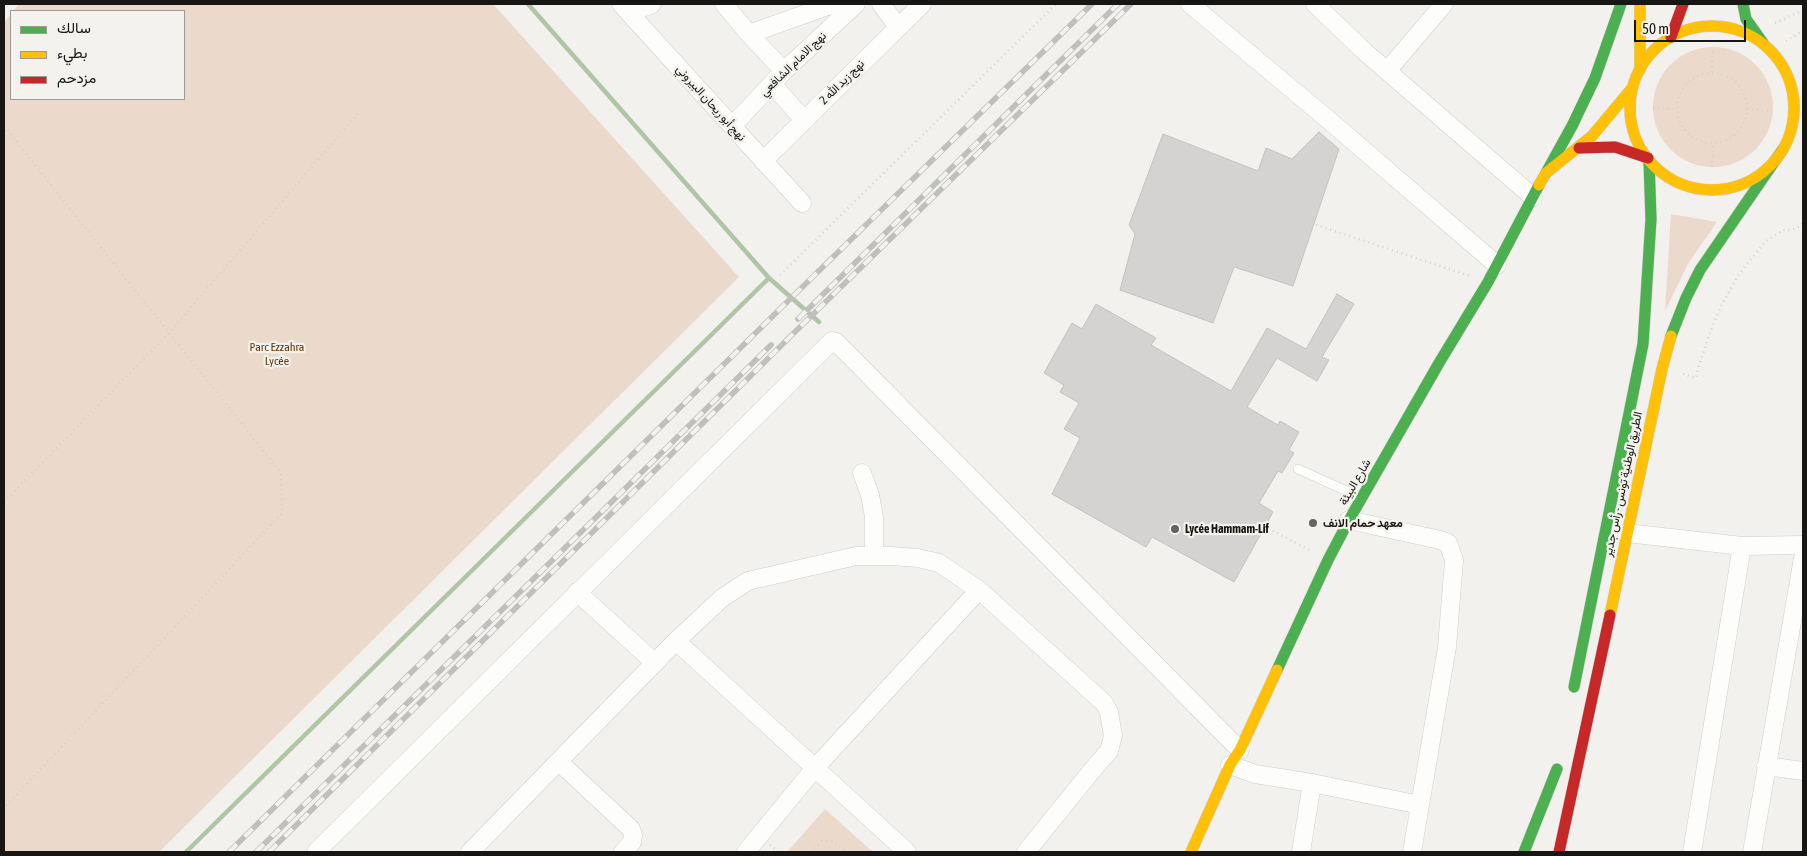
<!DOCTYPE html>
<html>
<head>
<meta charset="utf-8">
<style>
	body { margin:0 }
	#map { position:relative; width:1807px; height:856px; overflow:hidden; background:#f2f1ee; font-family:"Asap Condensed",Vazirmatn,sans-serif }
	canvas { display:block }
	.frame { position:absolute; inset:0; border:5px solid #171614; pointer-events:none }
	.legend { position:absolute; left:10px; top:10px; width:175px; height:90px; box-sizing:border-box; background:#f4f2ec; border:1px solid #9c9a96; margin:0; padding:6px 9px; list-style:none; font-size:15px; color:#171614 }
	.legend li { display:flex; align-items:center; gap:10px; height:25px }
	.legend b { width:25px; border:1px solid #9c9a96 }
	.scale { position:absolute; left:1634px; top:20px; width:112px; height:22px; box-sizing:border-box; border:2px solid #171614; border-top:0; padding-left:6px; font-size:15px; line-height:18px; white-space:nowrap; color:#171614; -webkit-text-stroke:4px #f4f2ec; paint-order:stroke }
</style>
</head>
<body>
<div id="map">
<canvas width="1807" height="856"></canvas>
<div class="frame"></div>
<ul class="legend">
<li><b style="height:6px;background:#4caf50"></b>سالك</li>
<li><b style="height:6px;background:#ffc107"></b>بطيء</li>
<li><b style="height:6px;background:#c62828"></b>مزدحم</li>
</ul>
<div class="scale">50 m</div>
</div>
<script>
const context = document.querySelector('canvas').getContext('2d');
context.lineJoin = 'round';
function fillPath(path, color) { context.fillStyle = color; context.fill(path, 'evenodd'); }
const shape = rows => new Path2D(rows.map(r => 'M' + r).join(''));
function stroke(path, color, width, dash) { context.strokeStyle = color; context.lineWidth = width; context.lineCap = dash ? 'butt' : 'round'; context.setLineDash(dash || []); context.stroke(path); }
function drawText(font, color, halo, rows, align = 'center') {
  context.font = font + ' "Asap Condensed",Vazirmatn,sans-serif'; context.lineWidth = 4.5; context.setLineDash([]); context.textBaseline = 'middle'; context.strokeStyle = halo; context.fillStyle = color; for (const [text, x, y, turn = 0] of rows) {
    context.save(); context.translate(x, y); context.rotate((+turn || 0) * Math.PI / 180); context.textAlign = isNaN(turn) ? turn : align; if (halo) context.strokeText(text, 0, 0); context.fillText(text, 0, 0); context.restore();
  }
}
fillPath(shape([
	[19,4,493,4,739,277,159,852,4,852,4,23,11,14,11,99,184,99,184,11,13,11],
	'1653 107a60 60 0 1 1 120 0a60 60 0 1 1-120 0Z',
	[1671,214,1717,222,1689,262,1665,311],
	[825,809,873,852,787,852]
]), '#ebdacc');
stroke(shape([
	[528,4,769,278,819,322],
	[186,852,769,278]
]), '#afc6a4', 4.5);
const building = shape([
	[1319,132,1339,149,1293,286,1234,267,1213,323,1120,290,1135,234,1129,225,1163,134,1258,171,1266,148,1292,159,1319,132],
	[1337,294,1354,304,1322,357,1329,360,1317,381,1277,358,1247,407,1278,425,1280,421,1299,432,1289,450,1294,453,1282,473,1278,471,1259,503,1273,512,1234,582,1152,537,1146,547,1052,494,1080,438,1064,429,1079,403,1060,392,1064,385,1044,373,1072,323,1082,329,1096,304,1156,338,1151,345,1231,391,1267,328,1306,349,1337,294]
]);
fillPath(building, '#d4d3d1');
stroke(building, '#c3c2c0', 1);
const lane = shape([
	[1298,469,1360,497]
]);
const street = shape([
	[621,4,802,203],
	[724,4,749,34,784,71],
	[881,4,898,27],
	[1190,4,1331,122,1497,265],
	[1315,4,1365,52,1533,197],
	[629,13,652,4],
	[749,34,833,4],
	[1387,71,1444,4],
	[772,84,804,120],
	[732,126,784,71,856,4],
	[763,161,922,4],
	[862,473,870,495,874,517,874,556],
	[1349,520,1440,540,1448,543,1454,560,1447,647,1412,852],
	[1627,533,1742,546,1803,545],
	[577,592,655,663],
	[676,641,907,852],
	[559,762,631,829,633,835,632,842,623,852],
	[1230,765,1255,774,1312,783,1420,805],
	[1766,766,1803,771],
	[316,852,832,341,836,342,1240,750],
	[470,852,676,641,722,598,748,581,856,556,891,556,918,558,939,563,979,590,1104,703,1109,712,1113,736,1109,751,1094,768,1026,852],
	[746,852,814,769,979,590],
	[1301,852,1312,783],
	[1692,852,1742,546],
	[1752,852,1803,558]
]);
const fast = shape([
	[1743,4,1746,19,1763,43],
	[1546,173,1572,126,1595,78,1621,4],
	[1671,336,1686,298,1700,270,1783,149],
	[1277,670,1328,560,1349,520,1439,363,1488,282,1539,185],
	[1574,687,1643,344,1651,219,1649,161],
	[1524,852,1557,769]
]);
const slow = shape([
	[1640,4,1640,70],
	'1630 108a82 82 0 1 1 164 0a82 82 0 1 1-164 0Z',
	[1539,185,1546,173,1592,136,1633,87],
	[1610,615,1662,369,1671,336],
	[1191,852,1230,765,1240,750,1277,670]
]);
const jam = shape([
	[1671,37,1683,4],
	[1579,148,1615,147,1648,158],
	[1559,852,1610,615]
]);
stroke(lane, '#cecdca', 10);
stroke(street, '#cecdca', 19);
stroke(fast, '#cecdca', 12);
stroke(slow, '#cecdca', 12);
stroke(jam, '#cecdca', 12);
stroke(shape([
	[1775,23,1803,10],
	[1786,41,1803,31],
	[1712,72,1713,47],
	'1677 108a35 35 0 1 1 70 0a35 35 0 1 1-70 0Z',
	[1653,108,1676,109],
	[1747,109,1772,111],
	[4,126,281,473,282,513,4,808],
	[1712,167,1713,144],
	[1316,225,1470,276],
	[780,275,1056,4],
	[1683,374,1696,378,1698,369,1710,332,1721,306,1739,274,1765,242,1783,230,1792,230,1801,226,1803,223],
	[4,502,169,333,359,112],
	[1264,526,1311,551],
	[770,845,779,852],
	[811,852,822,841,833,841,846,852]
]), '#d1d1d0', 2.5, [1, 4]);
stroke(lane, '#fdfdfc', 9);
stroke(street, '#fdfdfc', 18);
stroke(fast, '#4caf50', 11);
stroke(slow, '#ffc107', 11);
stroke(jam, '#c62828', 11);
const rail = shape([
	[798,319,1118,4],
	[229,852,785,304,1092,4],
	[256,852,771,345],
	[269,852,803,324,1131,4]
]);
stroke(rail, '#bfbfbe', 5.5);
stroke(rail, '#f4f2ec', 4, [11]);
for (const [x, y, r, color] of [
	[1313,523,5,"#646360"],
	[1175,529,5,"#646360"]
]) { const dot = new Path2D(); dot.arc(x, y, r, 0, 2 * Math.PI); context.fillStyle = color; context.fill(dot); stroke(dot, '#f4f2ec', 2); }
drawText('12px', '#171614', '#f4f2ec', [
	["نهج الامام الشافعي",793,64,-44],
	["نهج زيد الله 2",842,82,-45],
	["نهج أبو ريحان البيروني",711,103,48],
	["شارع البيئة",1355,482,-60],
	["الطريق الوطنية تونس - رأس جدير",1623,484,-78]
]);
drawText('12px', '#62360a', '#f4f2ec', [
	["Parc Ezzahra",277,347],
	["Lycée",277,361]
]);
drawText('bold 12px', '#171614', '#f4f2ec', [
	["معهد حمام الانف",1323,523],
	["Lycée Hammam-Lif",1185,529]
], 'left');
</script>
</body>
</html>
